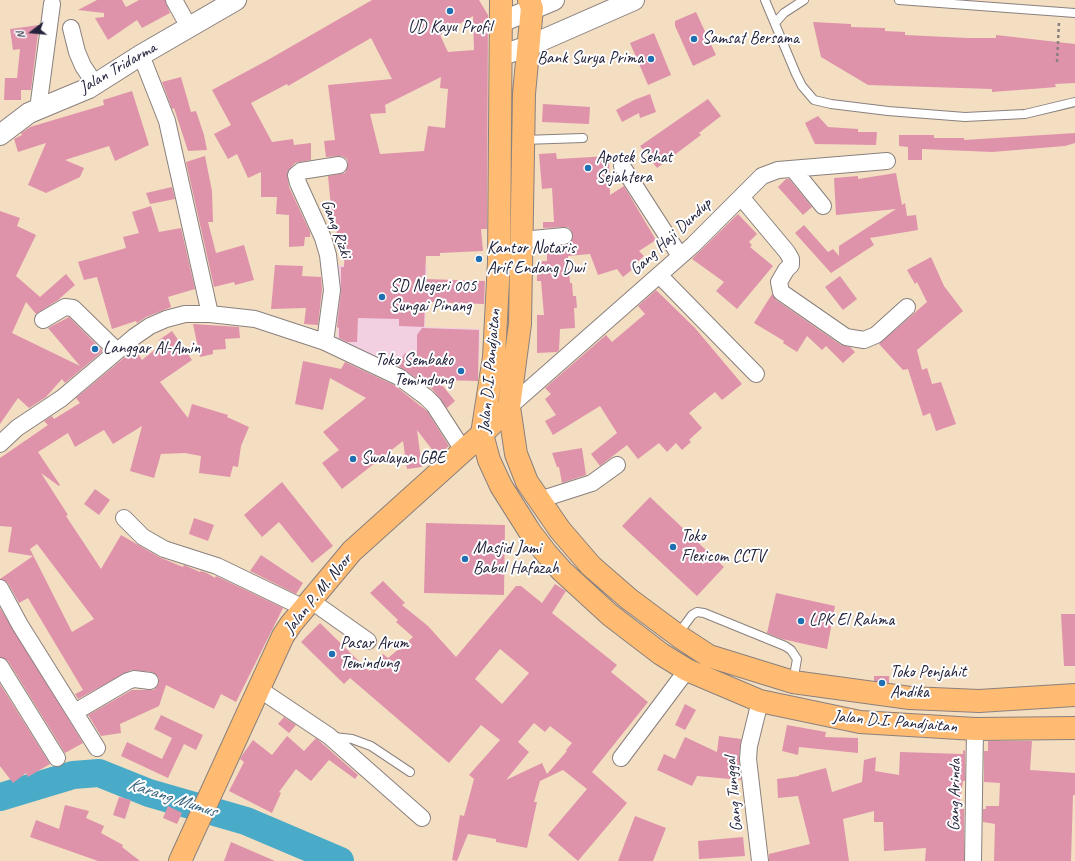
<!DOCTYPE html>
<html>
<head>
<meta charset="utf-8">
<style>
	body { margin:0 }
	#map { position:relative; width:1075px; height:861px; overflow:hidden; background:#f3dec1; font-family:Caveat,sans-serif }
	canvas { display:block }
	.north { position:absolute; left:12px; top:12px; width:40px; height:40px; -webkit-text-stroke:3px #fff; paint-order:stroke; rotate:254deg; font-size:11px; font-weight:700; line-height:16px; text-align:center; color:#22223b }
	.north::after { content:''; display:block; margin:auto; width:14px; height:18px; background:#22223b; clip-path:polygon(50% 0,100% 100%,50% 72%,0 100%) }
</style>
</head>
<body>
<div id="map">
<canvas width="1075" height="861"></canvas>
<div class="north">N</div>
</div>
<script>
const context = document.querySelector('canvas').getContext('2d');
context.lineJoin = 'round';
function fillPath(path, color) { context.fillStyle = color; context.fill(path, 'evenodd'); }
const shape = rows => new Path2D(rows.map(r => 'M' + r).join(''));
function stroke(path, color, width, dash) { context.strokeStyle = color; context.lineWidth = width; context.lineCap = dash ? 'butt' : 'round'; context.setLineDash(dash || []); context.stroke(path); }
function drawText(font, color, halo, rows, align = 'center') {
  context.font = font + ' Caveat,sans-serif'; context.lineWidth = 4; context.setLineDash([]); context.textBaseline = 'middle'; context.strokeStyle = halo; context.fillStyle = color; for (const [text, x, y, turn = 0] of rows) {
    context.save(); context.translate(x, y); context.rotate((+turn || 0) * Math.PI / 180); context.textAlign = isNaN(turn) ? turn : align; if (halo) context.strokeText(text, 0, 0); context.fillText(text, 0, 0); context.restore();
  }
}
fillPath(shape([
	[338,265,427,267,425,327,480,329,479,360,419,359,406,377,337,344]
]), '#f2cfe1');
stroke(shape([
	[0,797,73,775,99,773,149,793,246,821,340,861]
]), '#49abc8', 28);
fillPath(shape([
	[97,0,122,0,126,7,139,0,165,0,170,13,142,28,137,20,108,40,95,18,104,17,104,13,78,10],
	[372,0,479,0,488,15,487,229,481,229,483,251,440,253,440,256,426,256,425,279,485,281,484,304,425,302,424,327,399,326,399,319,358,318,357,342,347,342,339,338,339,328,337,327,341,291,341,267,344,267,345,242,338,243,335,218,332,218,328,176,345,173,348,164,347,159,342,156,326,157,324,141,335,140,328,85,392,79,371,38,288,86,287,84,251,103,272,142,293,139,294,145,311,143,311,160,295,163,287,172,289,187,310,232,310,237,305,237,304,246,289,247,289,215,276,214,277,197,261,197,261,172,248,178,237,154,228,159,214,134,231,125,212,90,266,61],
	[473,16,474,50,448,52,440,35],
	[441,77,440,88,448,89,445,128,428,126,424,151,380,154,370,114,386,113,385,105],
	[696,12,716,55,693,66,675,26,675,21],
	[813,22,851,24,851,27,885,28,885,31,905,32,905,35,968,38,996,38,996,35,1075,44,1075,83,1055,84,1056,87,1045,88,992,92,992,89,868,85,821,57],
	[39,25,31,90,21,90,21,100,4,100,5,78,17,78,20,49,13,50,10,29],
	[654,33,671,75,648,85,630,43],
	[181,77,191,112,196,111,204,135,207,150,188,151,174,108,172,109,162,82],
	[132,91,149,145,115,161,109,146,65,160,84,168,80,177,46,193,28,185,46,143,18,152,14,139,22,135,21,133,30,127,104,105,103,100],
	[650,94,656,112,640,118,639,113,622,122,616,110,634,100],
	[708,99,721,116,699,133,701,135,657,168,640,146],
	[543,104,590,107,589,124,542,122],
	[818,116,828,127,858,129,858,132,877,132,876,145,815,144,805,123],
	[1075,133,1075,143,1065,146,992,152,922,149,922,160,908,160,908,147,899,146,899,135,934,135,934,138,964,138,964,140],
	[556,153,557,159,609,156,610,195,624,186,656,240,639,251,644,256,632,267,633,269,623,277,617,269,598,275,590,254,568,256,570,283,572,283,573,296,576,296,577,308,574,308,575,328,560,329,559,350,557,352,537,353,537,315,544,315,541,281,537,281,537,261,547,261,547,247,569,244,573,235,571,230,568,227,543,228,543,222,554,222,552,188,542,189,539,154],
	[205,156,212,191,213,222,208,222,216,253,244,245,254,280,235,285,234,282,214,287,186,162],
	[896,173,902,205,905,203,907,216,916,215,918,230,870,238,874,245,831,273,795,233,804,225,828,252,833,249,839,256,839,246,896,209,836,215,834,178,858,176,858,179],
	[786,179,789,179,812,207,803,215,778,187],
	[172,187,175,199,150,204,146,193],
	[151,206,159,232,181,228,195,289,168,297,171,307,169,308,146,317,137,323,136,321,112,329,97,277,84,280,78,262,126,248,123,237,139,233,132,212],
	[0,211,20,218,17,226,36,235,16,276,40,297,66,274,75,285,58,300,36,314,26,302,12,333,80,366,48,328,69,317,103,351,65,383,62,379,46,397,29,408,18,398,0,424],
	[738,214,757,234,749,242,752,245,750,247,773,266,737,309,716,291,724,282,692,259],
	[931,257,944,286,963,311,917,350,922,370,927,368,932,384,941,382,956,424,936,431,930,413,923,416,908,369,903,370,879,344,927,302,917,282,915,284,907,270],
	[275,265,303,266,302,276,321,277,322,290,318,325,304,324,306,308,271,309],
	[840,276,857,299,843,310,825,287],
	[656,290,695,328,742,384,722,400,715,392,689,413,702,428,689,440,691,442,682,450,676,443,667,452,659,443,638,459,627,445,600,466,591,454,617,433,600,406,553,435,545,421,556,415,545,399,551,394,545,388,606,335,612,342,645,314,638,306],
	[772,294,776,300,841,345,850,347,855,352,843,363,826,346,822,350,807,336,797,352,783,343,784,341,754,323],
	[193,324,239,327,240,338,225,339,226,349,213,350,213,354,200,357],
	[422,328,479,330,478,381,438,380,455,401,447,408,432,389,397,365,405,353,417,360,417,335],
	[172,331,192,360,160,382,188,418,192,404,228,415,227,417,249,427,241,446,238,467,233,466,230,477,199,473,201,456,185,453,161,454,154,478,130,471,142,426,113,444,104,430,75,447,68,433,38,452,60,485,59,486,41,473,68,515,66,516,101,569,121,535,159,557,183,567,184,565,200,572,201,571,207,573,215,578,216,576,283,608,236,702,221,694,214,709,166,685,159,706,120,724,121,733,101,736,88,715,132,690,154,690,159,683,159,678,152,672,131,670,78,699,75,694,83,690,28,598,19,603,8,583,0,579,33,556,8,552,12,527,0,526,0,458,48,425,44,421,52,416,54,419,80,403,76,398,131,352,135,349,142,360,162,344,159,340],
	[37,544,94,619,72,632,30,549],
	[303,361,341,369,345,362,394,385,427,411,449,446,437,456,417,430,422,467,407,469,403,441,342,489,322,463,339,450,323,432,366,398,330,378,323,410,295,404],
	[582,448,586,475,562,483,559,467,557,467,552,453],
	[282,482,333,546,312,563,279,522,262,537,244,515],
	[95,489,110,500,99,515,84,504],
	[650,497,724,567,697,596,622,526],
	[194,518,214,525,208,541,189,534],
	[426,523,505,525,504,595,424,593],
	[261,555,303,583,296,594,250,571],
	[383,581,405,603,402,605,428,626,456,657,516,586,521,586,542,603,555,584,566,591,552,613,617,665,611,672,648,702,592,772,627,803,578,861,548,835,587,789,563,770,540,781,534,802,537,802,527,848,496,842,496,839,468,834,457,861,452,860,460,815,464,816,474,779,469,775,500,740,481,725,449,763,350,678,344,684,301,642,320,623,369,671,383,654,388,658,413,637,396,622,398,620,370,593],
	[500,649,529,673,502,704,475,679],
	[534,723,545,732,550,726,572,743,566,750,567,751,547,774,542,763,506,780,529,752,518,742],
	[776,593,835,606,827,649,782,639,767,633],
	[0,608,83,743,65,753,8,661,0,657],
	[1061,614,1075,614,1075,666,1064,666],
	[874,676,889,676,889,683,874,681],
	[0,684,50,764,28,777,26,773,13,783,0,766],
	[685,704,696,710,685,730,675,725],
	[161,715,203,735,196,750,184,744,168,778,121,756,127,742,162,759,172,738,154,729],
	[284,717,296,725,289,733,278,724],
	[787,725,826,732,825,737,858,738,858,753,799,747,798,755,782,751],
	[287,736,304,751,316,738,358,775,355,779,329,760,311,781,296,769,279,792,281,793,272,813,229,791,244,762,240,759,243,754,253,740,272,755],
	[719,736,741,739,739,758,741,780,697,776,692,786,657,770,664,754,675,759,685,737,717,752],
	[988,741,1032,741,1030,770,1075,773,1075,795,1073,795,1071,861,994,861,995,824,983,822,983,809,986,809,986,806,999,806,1000,783,984,782,984,751,988,751],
	[963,750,965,751,965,781,963,781,959,808,964,809,964,861,925,861,926,848,884,851,883,822,874,822,874,811,843,819,849,861,769,861,769,854,810,844,798,796,778,798,777,779,799,776,799,775,826,768,832,792,862,782,864,760,876,757,875,771,899,775,900,752,963,754],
	[119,797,131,800,125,819,113,815],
	[65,805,89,811,86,818,104,826,101,833,123,845,122,847,140,861,98,861,30,837,36,820,59,829],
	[168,806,182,813,177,824,163,818],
	[635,816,666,828,653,861,618,861],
	[743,837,745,856,699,859,698,841],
	[231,842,275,861,224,861]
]), '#df93ab');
const service = shape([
	[765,0,796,74,802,86,814,100,831,104,888,111,965,117,1025,114,1075,102],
	[899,0,1075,13],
	[775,23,784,13,804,0],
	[523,140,583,138],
	[678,634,692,615,697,612,704,613,785,646,791,650,797,659,793,682],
	[334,737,352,739,371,746,410,772]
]);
const minor = shape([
	[174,0,189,27],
	[71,28,77,52,83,66,95,84],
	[141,55,167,121,210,314],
	[38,109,52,4],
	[622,166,680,256],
	[793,169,823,206],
	[741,197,787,252,791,259,791,265,786,270,779,282,781,292,846,337,864,340,876,335,907,307],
	[522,240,564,236],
	[659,275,756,374],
	[43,320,65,307,73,308,117,351],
	[325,342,332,290,328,255,323,238,298,183,296,175,301,171,339,165],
	[509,407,693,245,762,176,778,170,887,161],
	[0,444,17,428,62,398,134,337,150,326,166,319,185,314,210,314,255,319,325,342,399,377,426,397,434,405,463,450],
	[539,500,592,483,617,465],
	[124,518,143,537,164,549,217,566,304,608],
	[0,588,20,625,97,748],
	[310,600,368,641],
	[0,666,57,758],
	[259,689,329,736,422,818],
	[75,712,128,681,134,679,150,681],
	[621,758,687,670],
	[760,861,748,759,749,746,760,701],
	[973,861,975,729]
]);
const tertiary = shape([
	[501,22,554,0],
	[502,55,529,46,634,0],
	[0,135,29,113,89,88,141,55,236,0]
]);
const primary = shape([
	[509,407,516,454,527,482,560,530,591,566,629,599,680,637,709,656,793,682,910,698,979,701,1075,695],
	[482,434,489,460,501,486,530,532,546,553,562,571,610,615,661,654,687,670,760,701,860,722,975,729,1075,728]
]);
const trunk = shape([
	[482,434,494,357,499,262,501,0],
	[180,861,283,636,291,624,352,551,482,434,509,407,520,324,524,94,532,8,529,0]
]);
stroke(service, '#8a807e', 10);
stroke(minor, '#8a807e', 18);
stroke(tertiary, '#8a807e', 22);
stroke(primary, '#8a807e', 24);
stroke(trunk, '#8a807e', 24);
stroke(shape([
	[1057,62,1059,22]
]), '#8a807e', 2.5, [3, 3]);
stroke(service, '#fff', 8);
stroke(minor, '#fff', 16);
stroke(tertiary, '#fff', 20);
stroke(primary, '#ffbb71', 22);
stroke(trunk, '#ffbb71', 22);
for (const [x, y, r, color] of [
	[450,11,4,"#1f6fb2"],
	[694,39,4,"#1f6fb2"],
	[651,59,4,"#1f6fb2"],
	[588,168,4,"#1f6fb2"],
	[479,259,4,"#1f6fb2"],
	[382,297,4,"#1f6fb2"],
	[95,349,4,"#1f6fb2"],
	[461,371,4,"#1f6fb2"],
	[353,459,4,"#1f6fb2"],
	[673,547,4,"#1f6fb2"],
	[465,559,4,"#1f6fb2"],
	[801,621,4,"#1f6fb2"],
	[332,654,4,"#1f6fb2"],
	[882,683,4,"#1f6fb2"]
]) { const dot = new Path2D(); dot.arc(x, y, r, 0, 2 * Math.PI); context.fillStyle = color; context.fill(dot); stroke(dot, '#fff', 1.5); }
drawText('17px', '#22223b', '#fff', [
	["UD Kayu Profil",450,28,"center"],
	["Samsat Bersama",702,39],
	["Bank Surya Prima",643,59,"right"],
	["Apotek Sehat",596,158],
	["Sejahtera",596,178],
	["Kantor Notaris",487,249],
	["Arif Endang Dwi",487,269],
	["SD Negeri 005",390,287],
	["Sungai Pinang",390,307],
	["Langgar Al-Amin",103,349],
	["Toko Sembako",453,361,"right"],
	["Temindung",453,381,"right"],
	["Swalayan GBE",361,459],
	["Toko",681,537],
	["Flexicom CCTV",681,557],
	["Masjid Jami",473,549],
	["Babul Hafazah",473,569],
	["LPK El Rahma",809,621],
	["Pasar Arum",340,644],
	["Temindung",340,664],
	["Toko Penjahit",890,673],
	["Andika",890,693]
], 'left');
drawText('17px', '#22223b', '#fff', [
	["Jalan Tridarma",118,68,-30],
	["Gang Rizki",336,229,70],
	["Gang Haji Dundup",671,237,-43],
	["Jalan D.I. Pandjaitan",490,371,-85],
	["Jalan P. M. Noor",318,594,-51],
	["Jalan D.I. Pandjaitan",895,722,5],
	["Gang Tunggal",734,794,-95],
	["Gang Arinda",955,795,-89]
]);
drawText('italic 18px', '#34607a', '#fff', [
	["Karang Mumus",172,798,18]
]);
</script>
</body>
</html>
